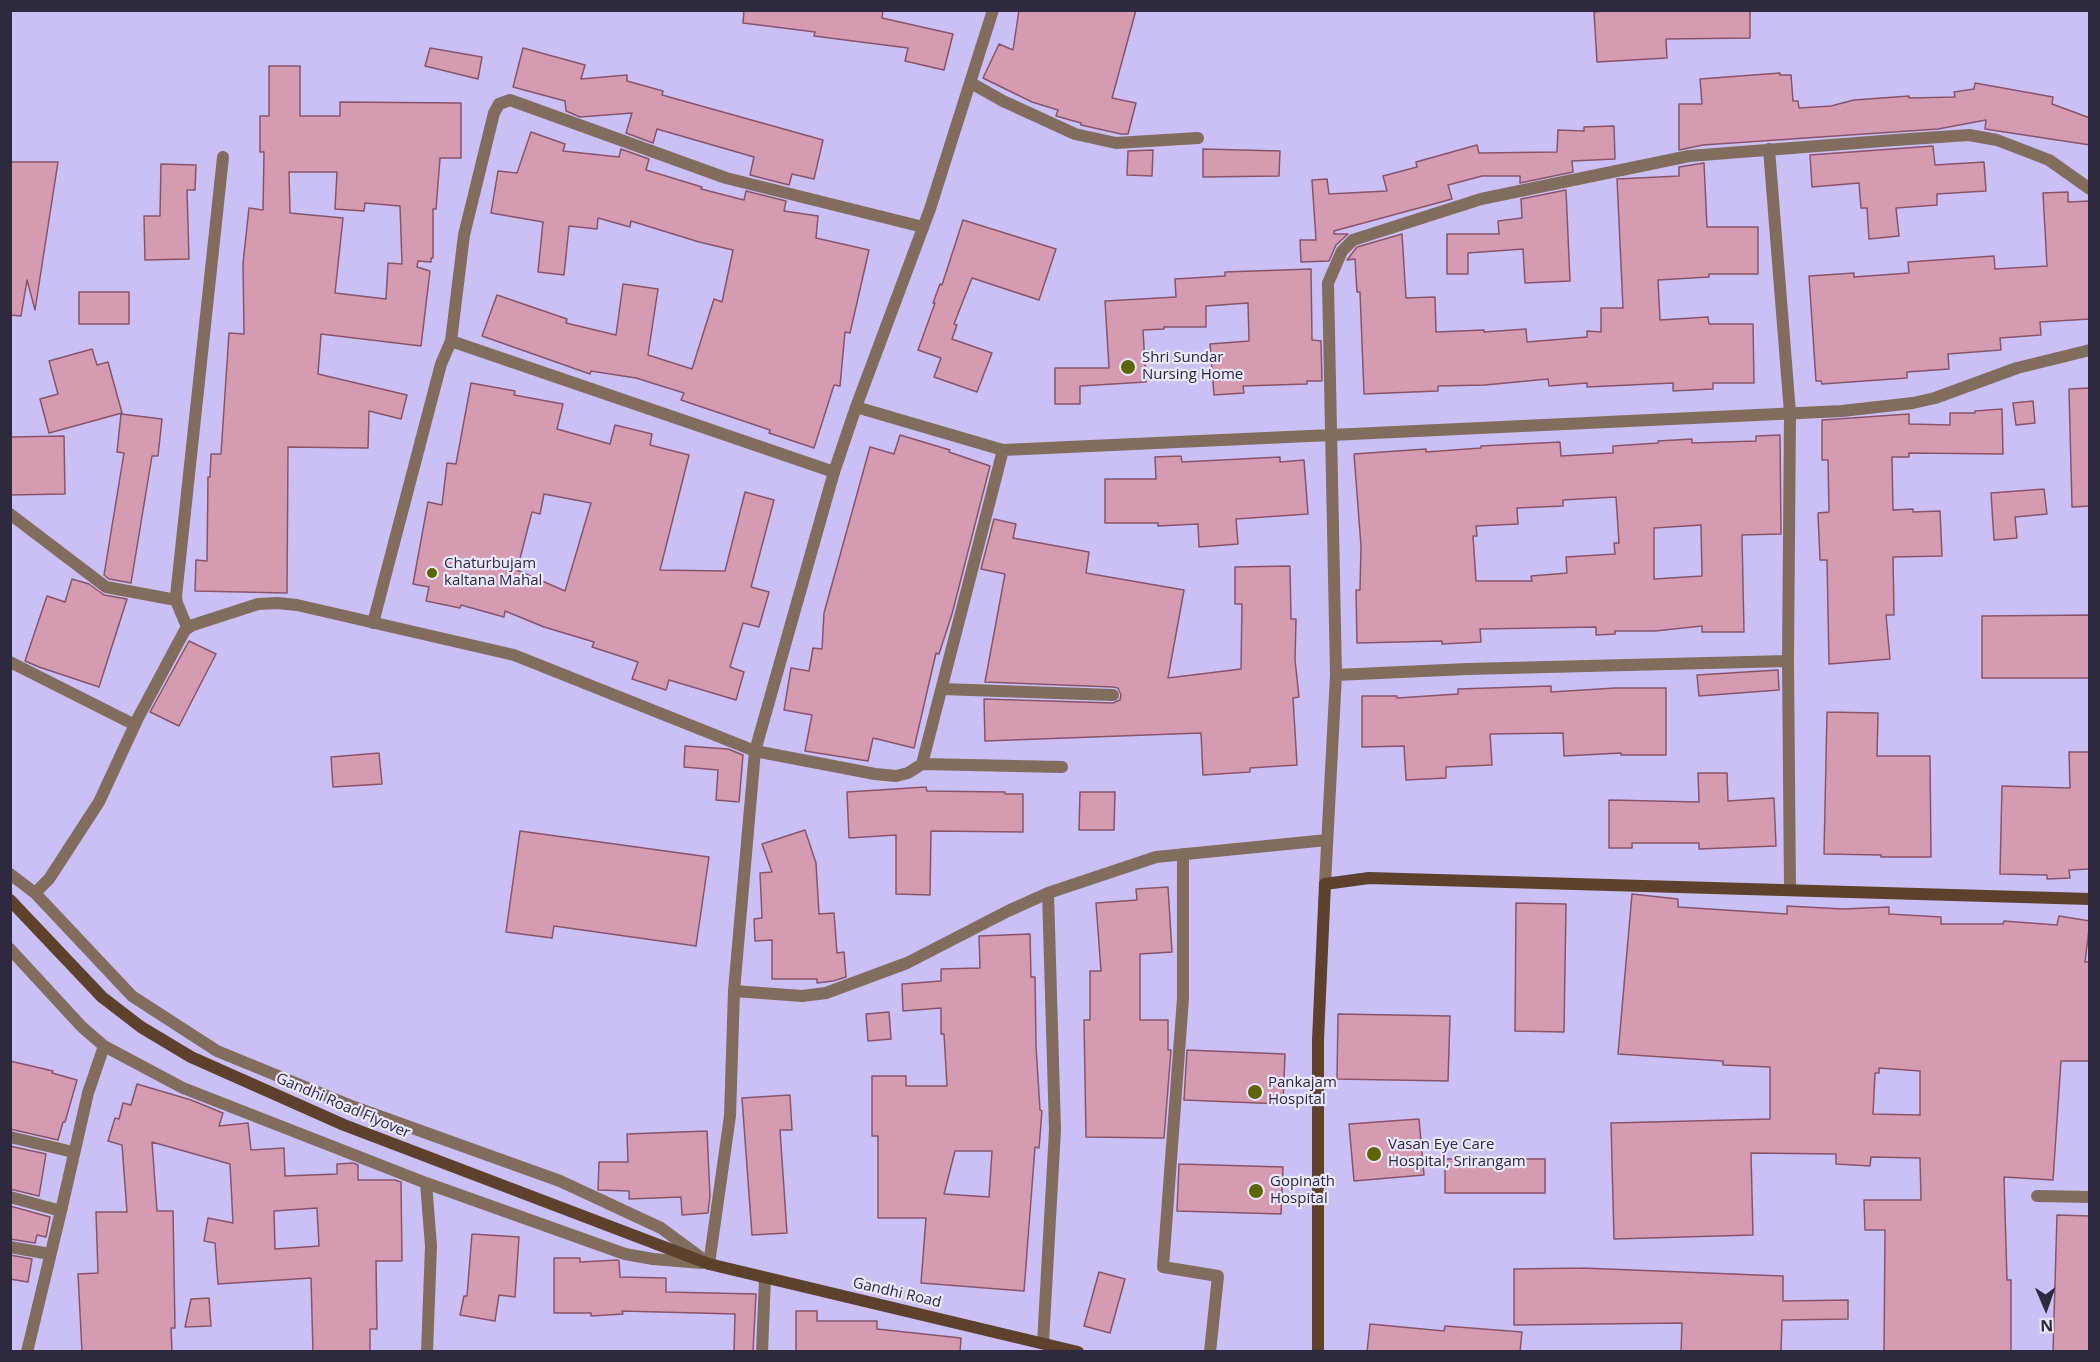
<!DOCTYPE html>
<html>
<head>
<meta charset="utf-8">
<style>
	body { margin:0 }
	#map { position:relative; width:2100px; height:1362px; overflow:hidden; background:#cbc0f6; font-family:"Open Sans",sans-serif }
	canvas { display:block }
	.frame { position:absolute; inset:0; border:12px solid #2e293e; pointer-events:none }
	.north { position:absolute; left:2016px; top:1278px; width:60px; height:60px; -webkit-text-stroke:4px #eae6fc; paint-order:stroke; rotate:178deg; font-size:16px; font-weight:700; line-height:24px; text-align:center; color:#2e293e }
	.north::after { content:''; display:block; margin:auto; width:21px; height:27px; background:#2e293e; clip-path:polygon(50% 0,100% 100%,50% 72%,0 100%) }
</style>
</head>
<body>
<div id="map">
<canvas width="2100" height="1362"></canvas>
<div class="frame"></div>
<div class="north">N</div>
</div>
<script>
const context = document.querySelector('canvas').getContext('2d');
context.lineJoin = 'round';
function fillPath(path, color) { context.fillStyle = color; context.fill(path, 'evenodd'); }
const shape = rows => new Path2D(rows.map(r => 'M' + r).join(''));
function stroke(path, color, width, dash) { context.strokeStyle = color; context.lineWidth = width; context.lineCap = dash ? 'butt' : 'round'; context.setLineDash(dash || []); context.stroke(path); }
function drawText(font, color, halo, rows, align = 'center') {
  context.font = font + ' "Open Sans",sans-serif'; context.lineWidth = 4.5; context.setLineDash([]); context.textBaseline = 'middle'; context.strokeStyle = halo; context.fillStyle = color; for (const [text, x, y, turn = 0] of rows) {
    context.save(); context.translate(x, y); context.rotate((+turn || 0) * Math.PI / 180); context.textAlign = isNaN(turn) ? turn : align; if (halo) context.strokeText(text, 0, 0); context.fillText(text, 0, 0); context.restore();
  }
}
const building = shape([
	[744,10,883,10,882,18,953,34,944,70,905,61,908,48,814,36,815,32,743,23,744,10],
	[1019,10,1136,10,1112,98,1136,103,1128,134,1121,134,1081,125,1081,123,1056,116,1058,110,1032,102,983,78,999,44,1013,50,1019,10],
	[1613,10,1750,10,1750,38,1666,39,1667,58,1597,62,1594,12,1613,10],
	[430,48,482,57,478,79,425,66,430,48],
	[523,48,585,65,581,79,627,75,627,81,663,91,662,95,823,140,814,179,792,174,789,185,750,175,754,157,657,129,653,143,626,133,632,113,580,117,566,111,565,101,513,87,523,48],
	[269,66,300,66,300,116,340,116,340,102,461,103,461,158,440,158,436,209,433,209,433,258,431,258,431,262,418,261,417,267,430,271,421,346,321,334,318,374,407,395,401,419,369,411,368,448,288,447,287,593,195,591,196,560,207,561,208,477,210,477,211,454,221,454,229,333,244,334,243,263,249,208,263,210,264,152,260,152,260,116,269,116,269,66],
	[289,172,337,172,335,209,364,211,365,203,400,206,402,264,388,263,386,299,335,293,343,218,290,213,289,172],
	[1780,73,1780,75,1791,75,1793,101,1798,101,1799,108,1831,106,1854,100,1909,96,1909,98,1955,97,1954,92,1974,89,1975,83,2053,97,2052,104,2090,118,2090,145,1985,129,1986,120,1938,129,1703,145,1679,150,1679,104,1702,104,1700,79,1780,73],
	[1614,126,1615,159,1572,161,1573,172,1520,183,1520,176,1482,176,1448,185,1452,199,1334,231,1334,234,1348,234,1336,245,1329,261,1301,262,1300,240,1316,240,1312,180,1327,179,1329,194,1387,191,1383,176,1417,167,1416,162,1477,145,1479,153,1557,152,1558,130,1584,131,1584,127,1614,126],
	[531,132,565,144,563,151,619,157,621,149,649,159,646,170,702,187,701,189,744,200,746,191,786,201,784,211,818,216,816,238,869,250,850,333,845,332,840,386,834,385,814,448,769,433,770,430,681,400,684,393,636,378,591,371,590,374,482,336,497,295,567,319,566,323,616,335,623,284,658,289,648,355,692,369,714,299,722,302,733,250,699,242,631,221,630,227,598,218,597,229,569,226,564,275,538,272,543,222,491,213,498,171,517,173,531,132],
	[1933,146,1935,165,1984,162,1986,191,1937,194,1937,205,1896,208,1899,236,1869,239,1867,208,1861,208,1859,183,1812,187,1810,155,1933,146],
	[1203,149,1280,151,1279,176,1203,177,1203,149],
	[1153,150,1152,176,1127,175,1128,151,1153,150],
	[10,162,58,162,35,310,27,280,21,316,10,315,10,162],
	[1704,163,1707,227,1758,227,1758,274,1709,274,1709,277,1658,280,1660,320,1708,317,1709,324,1753,324,1754,383,1713,383,1713,389,1673,391,1673,383,1587,387,1587,383,1549,386,1548,379,1485,385,1438,386,1438,391,1364,394,1360,292,1357,292,1355,259,1347,260,1357,247,1402,234,1406,298,1435,297,1436,332,1484,330,1484,332,1526,329,1527,342,1587,337,1587,331,1601,332,1601,308,1623,308,1617,179,1679,176,1679,167,1704,163],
	[161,164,196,165,195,190,187,190,189,259,145,260,144,216,160,216,161,164],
	[1566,190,1570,281,1525,283,1523,249,1468,253,1468,274,1447,274,1447,234,1499,234,1498,221,1522,218,1521,199,1566,190],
	[2068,192,2068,202,2090,201,2090,319,2040,322,2041,335,2000,338,2001,350,1948,354,1949,369,1907,372,1907,378,1822,384,1821,381,1816,381,1809,276,1854,273,1854,277,1909,273,1908,262,1994,256,1995,269,2047,266,2043,193,2068,192],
	[963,220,1056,249,1039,300,972,278,954,324,957,325,952,339,992,353,977,392,934,377,941,358,918,350,935,303,933,303,940,284,942,285,963,220],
	[1311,269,1312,340,1321,341,1322,381,1307,381,1307,384,1243,386,1244,393,1214,395,1210,344,1249,341,1248,303,1206,306,1206,327,1164,327,1164,329,1143,330,1146,382,1080,386,1080,404,1055,404,1055,368,1109,368,1105,301,1176,297,1175,279,1225,276,1225,272,1311,269],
	[79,292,129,292,129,324,79,324,79,292],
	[92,349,97,365,108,362,122,413,49,433,40,399,58,394,49,361,92,349],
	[471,383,515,391,514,395,563,404,557,429,610,444,615,425,652,434,650,445,689,455,660,570,725,571,745,492,774,500,751,587,769,592,759,627,743,623,730,667,744,672,736,700,669,680,666,690,632,679,638,662,592,647,594,642,544,627,505,611,504,617,461,605,460,608,426,601,429,587,413,584,428,502,442,505,447,463,456,464,471,383],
	[544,494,591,503,565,591,517,570,532,512,540,514,544,494],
	[2090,388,2090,506,2072,507,2069,389,2090,388],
	[2033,401,2035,423,2016,425,2013,403,2033,401],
	[2002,409,2003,454,1909,453,1909,457,1892,457,1893,510,1913,509,1913,512,1940,511,1942,556,1893,557,1894,615,1886,615,1890,659,1829,664,1827,560,1820,560,1818,513,1829,512,1828,460,1822,460,1822,420,1909,414,1909,424,1950,425,1950,413,1975,413,1975,411,2002,409],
	[121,414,162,419,158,456,152,456,131,583,109,579,104,575,124,453,117,452,121,414],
	[900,435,950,450,949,452,990,466,952,614,939,654,936,653,914,748,873,738,868,761,805,751,812,715,784,710,791,668,809,671,813,648,822,649,824,613,870,447,894,454,900,435],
	[1780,435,1781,534,1742,535,1744,632,1702,632,1702,626,1655,631,1615,631,1615,634,1596,635,1596,627,1480,629,1481,642,1442,644,1442,641,1357,643,1356,590,1360,590,1361,546,1354,454,1426,449,1426,452,1481,448,1481,446,1560,442,1561,456,1613,453,1613,446,1658,443,1658,441,1692,439,1692,443,1756,441,1756,436,1780,435],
	[1616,497,1619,543,1614,543,1615,554,1566,557,1567,573,1531,576,1532,581,1476,581,1473,536,1477,536,1476,526,1518,524,1517,508,1563,506,1563,500,1616,497],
	[1701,525,1702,576,1654,579,1654,528,1701,525],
	[64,436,65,494,10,495,10,437,64,436],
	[1181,456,1182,462,1280,457,1280,462,1304,460,1308,514,1236,519,1238,544,1199,547,1198,524,1158,526,1158,523,1105,523,1105,479,1156,479,1155,457,1181,456],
	[2044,489,2047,514,2015,517,2017,538,1994,540,1991,493,2044,489],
	[994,519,1016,524,1013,538,1089,552,1086,573,1184,590,1168,678,1241,669,1242,604,1235,604,1235,567,1290,566,1291,619,1296,619,1295,660,1299,697,1293,698,1297,765,1250,768,1250,772,1203,775,1201,733,985,741,984,699,1113,703,1120,700,1121,695,1118,688,1113,687,985,682,1005,574,981,569,994,519],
	[72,579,89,584,104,595,127,599,99,687,39,667,25,661,47,596,65,602,72,579],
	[2090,615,2090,678,1982,678,1982,616,2090,615],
	[189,641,216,654,179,726,150,712,189,641],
	[1778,670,1779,690,1699,696,1697,675,1778,670],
	[1551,686,1551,692,1615,688,1666,688,1666,755,1621,755,1621,753,1564,756,1563,733,1490,734,1492,765,1446,767,1446,778,1406,780,1404,746,1362,747,1362,696,1397,696,1397,698,1458,694,1458,689,1551,686],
	[1827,712,1878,713,1877,756,1930,756,1931,857,1881,857,1881,855,1824,854,1827,712],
	[685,746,728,749,743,755,739,802,716,800,718,770,684,767,685,746],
	[2069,752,2090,752,2090,869,2069,870,2070,878,2047,879,2047,875,2000,874,2002,786,2070,788,2069,752],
	[379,753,382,784,333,787,331,757,379,753],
	[1698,773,1727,773,1728,801,1774,798,1776,846,1699,849,1699,843,1632,843,1632,848,1609,848,1609,800,1699,802,1698,773],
	[926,787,927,791,1005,792,1005,794,1023,794,1023,832,931,831,930,895,896,894,896,835,849,838,847,792,926,787],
	[1080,792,1115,792,1114,830,1079,830,1080,792],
	[805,830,816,863,819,914,834,913,837,953,844,952,846,977,833,981,817,983,817,979,772,979,772,940,755,941,754,919,762,918,760,873,772,872,762,844,805,830],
	[520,831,709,857,696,946,554,926,552,938,506,932,520,831],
	[1168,887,1172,952,1140,954,1140,1020,1168,1020,1168,1050,1171,1050,1164,1138,1086,1137,1084,1020,1090,1020,1090,971,1101,971,1096,903,1137,900,1136,889,1168,887],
	[1632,894,1678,899,1678,907,1787,914,1787,906,1843,909,1889,907,1889,914,1941,917,1941,924,2003,924,2004,921,2057,925,2059,916,2090,921,2085,962,2090,962,2090,1061,2061,1061,2053,1180,2004,1177,2007,1280,2011,1280,2011,1352,1884,1352,1885,1230,1865,1230,1864,1200,1921,1200,1920,1158,1871,1157,1870,1166,1836,1164,1836,1154,1751,1153,1753,1235,1614,1239,1611,1123,1770,1119,1770,1067,1723,1065,1723,1061,1618,1054,1632,894],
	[1879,1068,1920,1071,1920,1115,1873,1114,1875,1073,1879,1073,1879,1068],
	[1516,903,1566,904,1564,1032,1515,1031,1516,903],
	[1030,934,1031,977,1035,977,1036,1046,1040,1110,1042,1111,1039,1148,1035,1147,1024,1291,921,1283,926,1218,878,1218,878,1136,872,1136,872,1076,906,1076,906,1086,947,1086,944,1034,941,1034,941,1008,903,1011,902,984,941,981,941,969,980,968,979,936,1030,934],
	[955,1151,992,1151,989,1197,944,1194,955,1151],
	[889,1012,891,1039,868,1041,866,1014,889,1012],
	[1338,1014,1450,1016,1448,1081,1337,1079,1338,1014],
	[1187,1050,1285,1054,1283,1104,1184,1100,1187,1050],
	[10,1061,53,1071,52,1073,77,1080,65,1122,63,1122,58,1140,10,1129,10,1061],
	[137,1084,191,1100,223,1113,219,1126,248,1123,251,1150,284,1148,285,1176,337,1174,337,1164,353,1163,358,1165,358,1180,395,1180,401,1182,402,1261,376,1261,377,1329,370,1329,370,1352,313,1352,311,1278,218,1284,215,1243,204,1241,208,1218,233,1223,230,1164,152,1142,157,1211,173,1211,175,1328,171,1328,172,1352,82,1352,78,1274,98,1273,96,1212,127,1212,122,1145,108,1141,115,1118,119,1119,123,1103,131,1105,137,1084],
	[317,1208,319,1246,275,1249,274,1211,317,1208],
	[790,1095,792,1130,780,1130,787,1233,752,1235,742,1098,790,1095],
	[1419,1119,1424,1175,1354,1181,1349,1124,1419,1119],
	[707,1131,710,1196,708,1213,682,1215,681,1197,629,1199,629,1191,598,1190,599,1162,628,1162,627,1134,707,1131],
	[10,1146,46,1154,39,1196,10,1189,10,1146],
	[1445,1159,1545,1159,1545,1193,1445,1193,1445,1159],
	[1179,1164,1283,1167,1281,1214,1177,1211,1179,1164],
	[10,1206,50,1217,46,1237,37,1235,35,1243,10,1239,10,1206],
	[2057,1215,2090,1216,2090,1352,2053,1352,2057,1215],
	[472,1234,519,1237,515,1297,499,1295,495,1321,460,1315,464,1296,467,1296,472,1234],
	[10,1255,32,1259,28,1282,10,1279,10,1255],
	[554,1258,580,1258,580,1262,618,1260,619,1261,620,1277,666,1278,666,1292,756,1294,753,1352,734,1352,735,1314,622,1311,623,1314,591,1316,591,1313,554,1313,554,1258],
	[1582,1268,1783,1276,1783,1301,1848,1300,1848,1319,1782,1320,1781,1352,1681,1352,1682,1323,1514,1325,1514,1269,1582,1268],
	[1099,1272,1125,1279,1110,1333,1084,1326,1099,1272],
	[209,1298,211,1326,185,1327,191,1299,209,1298],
	[796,1311,817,1311,817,1321,877,1321,877,1329,961,1338,960,1352,796,1352,796,1311],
	[1370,1324,1444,1331,1445,1326,1522,1332,1520,1352,1367,1352,1370,1324]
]);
fillPath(building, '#d59bb1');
stroke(building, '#885469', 1.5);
stroke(shape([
	[971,83,1003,101,1075,134,1116,143,1198,138],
	[1769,149,1790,413,1788,661,1790,889],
	[451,341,464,235,494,113,499,104,510,100,726,178,923,227],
	[856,407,1003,450,1331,435,1842,411,1913,403,1935,398,2017,368,2090,350],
	[10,514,106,587,176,600],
	[373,623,441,364,451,341,834,472],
	[187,627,177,603,176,596,223,157],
	[10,662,135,725],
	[1336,675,1467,669,1788,661],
	[942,689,1113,695],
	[922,764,1062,767],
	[1183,854,1183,998,1163,1267,1218,1276,1210,1352],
	[10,874,35,893,132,996,217,1051,354,1107,560,1181,661,1228,703,1259],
	[1325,884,1336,675,1328,283,1342,251,1353,240,1481,199,1689,156,1895,140,1969,135,1997,140,2049,160,2090,189],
	[35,893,49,879,99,802,138,718,185,630,193,625,258,604,277,603,297,605,514,655,755,751,875,774,896,776,908,773,922,764,1003,450],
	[10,949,82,1027,104,1046,183,1088,426,1183,625,1254,653,1259,702,1263],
	[734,991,802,996,826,993,907,963,1008,911,1048,893,1156,857,1327,840],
	[10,1137,73,1152],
	[426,1183,431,1246,427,1352],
	[2037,1196,2090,1197],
	[10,1197,61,1211],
	[10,1247,50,1254],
	[1043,1343,1055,1130,1048,893],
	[27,1352,61,1211,88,1093,104,1046],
	[762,1352,765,1278]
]), '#816c5e', 12);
stroke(shape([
	[709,1264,730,1116,734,991,755,751,834,472,856,407,930,209,993,10]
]), '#816c5e', 12);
stroke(shape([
	[10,900,102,997,141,1027,191,1057,344,1125,709,1264,1078,1352],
	[1318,1352,1318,1040,1325,884,1369,878,2090,899]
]), '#5e412d', 12);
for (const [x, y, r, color] of [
	[1128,367,8,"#5e6503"],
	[432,573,6,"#5e6503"],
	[1255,1092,8,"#5e6503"],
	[1374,1154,8,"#5e6503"],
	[1256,1191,8,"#5e6503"]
]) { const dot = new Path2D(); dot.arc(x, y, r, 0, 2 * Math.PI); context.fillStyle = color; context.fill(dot); stroke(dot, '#eae6fc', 2); }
drawText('15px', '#2e293e', '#eae6fc', [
	["Shri Sundar",1142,358],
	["Nursing Home",1142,375],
	["Chaturbujam",444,564],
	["kaltana Mahal",444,581],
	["Pankajam",1268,1083],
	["Hospital",1268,1100],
	["Vasan Eye Care",1388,1145],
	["Hospital, Srirangam",1388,1162],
	["Gopinath",1270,1182],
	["Hospital",1270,1199]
], 'left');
drawText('15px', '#2e293e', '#eae6fc', [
	["Gandhi Road Flyover",343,1106,23],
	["Gandhi Road",897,1293,13]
]);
</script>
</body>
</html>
